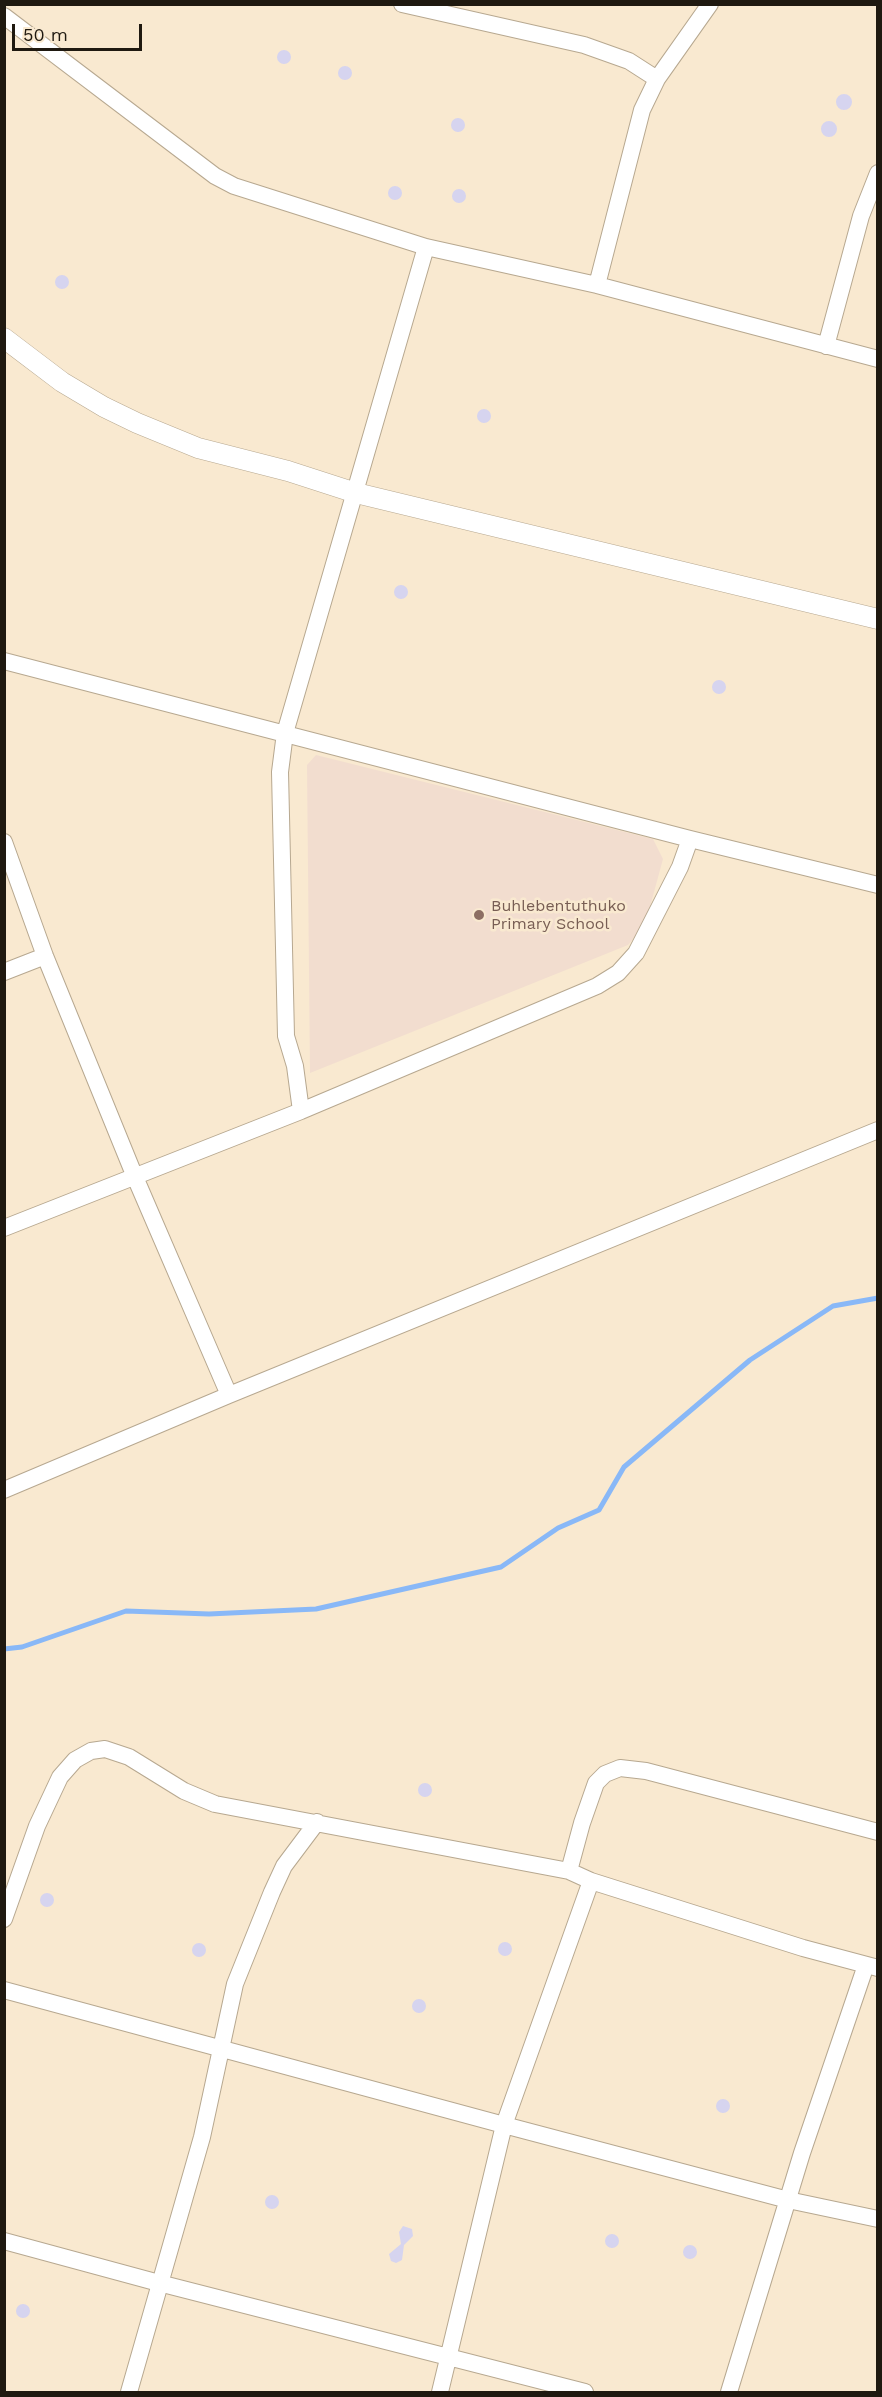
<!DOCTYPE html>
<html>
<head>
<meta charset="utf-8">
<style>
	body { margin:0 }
	#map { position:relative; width:882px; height:2397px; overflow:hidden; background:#f9e9d0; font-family:"Work Sans",sans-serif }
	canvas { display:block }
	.frame { position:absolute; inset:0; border:6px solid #1f1910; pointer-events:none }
	.scale { position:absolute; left:12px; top:24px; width:130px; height:27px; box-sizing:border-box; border:3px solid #1f1910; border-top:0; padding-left:8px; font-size:18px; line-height:21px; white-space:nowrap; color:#1f1910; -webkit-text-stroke:4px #f9e9d0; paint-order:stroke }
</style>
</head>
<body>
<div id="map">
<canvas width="882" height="2397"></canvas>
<div class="frame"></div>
<div class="scale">50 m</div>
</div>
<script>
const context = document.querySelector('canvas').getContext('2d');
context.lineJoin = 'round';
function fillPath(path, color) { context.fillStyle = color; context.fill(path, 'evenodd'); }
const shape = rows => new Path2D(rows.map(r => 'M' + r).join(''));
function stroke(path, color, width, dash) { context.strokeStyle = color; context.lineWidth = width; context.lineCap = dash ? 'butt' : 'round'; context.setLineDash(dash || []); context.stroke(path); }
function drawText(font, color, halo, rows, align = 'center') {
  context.font = font + ' "Work Sans",sans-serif'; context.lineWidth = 5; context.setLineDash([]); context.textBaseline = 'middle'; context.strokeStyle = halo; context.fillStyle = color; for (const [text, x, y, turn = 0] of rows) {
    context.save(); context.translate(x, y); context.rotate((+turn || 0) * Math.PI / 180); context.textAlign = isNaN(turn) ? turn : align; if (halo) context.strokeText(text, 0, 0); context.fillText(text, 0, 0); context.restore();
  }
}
fillPath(shape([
	[316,755,653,839,663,859,645,925,628,945,310,1073,307,765]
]), '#f2ddcf');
stroke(shape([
	[4,1649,22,1647,126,1611,209,1614,316,1609,501,1567,558,1528,599,1510,624,1467,750,1360,833,1306,878,1298]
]), '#89b8f7', 5);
fillPath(shape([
	'277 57a7 7 0 1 1 14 0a7 7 0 1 1-14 0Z',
	'338 73a7 7 0 1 1 14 0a7 7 0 1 1-14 0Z',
	'836 102a8 8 0 1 1 16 0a8 8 0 1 1-16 0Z',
	'451 125a7 7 0 1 1 14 0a7 7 0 1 1-14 0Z',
	'821 129a8 8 0 1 1 16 0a8 8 0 1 1-16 0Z',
	'388 193a7 7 0 1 1 14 0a7 7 0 1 1-14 0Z',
	'452 196a7 7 0 1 1 14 0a7 7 0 1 1-14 0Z',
	'55 282a7 7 0 1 1 14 0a7 7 0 1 1-14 0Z',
	'477 416a7 7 0 1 1 14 0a7 7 0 1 1-14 0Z',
	'394 592a7 7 0 1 1 14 0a7 7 0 1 1-14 0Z',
	'712 687a7 7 0 1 1 14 0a7 7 0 1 1-14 0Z',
	'418 1790a7 7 0 1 1 14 0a7 7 0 1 1-14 0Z',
	'40 1900a7 7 0 1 1 14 0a7 7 0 1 1-14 0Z',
	'498 1949a7 7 0 1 1 14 0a7 7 0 1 1-14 0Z',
	'192 1950a7 7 0 1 1 14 0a7 7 0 1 1-14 0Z',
	'412 2006a7 7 0 1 1 14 0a7 7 0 1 1-14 0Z',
	'716 2106a7 7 0 1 1 14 0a7 7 0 1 1-14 0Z',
	'265 2202a7 7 0 1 1 14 0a7 7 0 1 1-14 0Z',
	[403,2226,412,2229,413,2236,404,2245,402,2260,396,2263,391,2261,389,2254,401,2244,399,2232],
	'605 2241a7 7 0 1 1 14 0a7 7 0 1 1-14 0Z',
	'683 2252a7 7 0 1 1 14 0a7 7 0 1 1-14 0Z',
	'16 2311a7 7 0 1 1 14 0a7 7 0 1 1-14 0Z'
]), '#d6d4ef');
const minor = shape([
	[402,4,584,45,629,61,657,79],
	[4,16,215,176,234,186,426,247,597,285,878,359],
	[597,285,642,110,657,79,710,4],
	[826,346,861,216,878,173],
	[4,661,690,839,878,885],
	[4,842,45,956,135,1177,229,1395],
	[4,972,45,956],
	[301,1111,295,1066,286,1036,280,772,285,733,426,247],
	[4,1228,301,1111,597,986,618,973,636,953,680,867,690,839],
	[4,1490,229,1395,878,1130],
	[569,1871,582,1823,596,1783,605,1774,620,1768,646,1771,878,1832],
	[4,1919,37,1826,60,1777,75,1760,91,1751,105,1749,129,1757,184,1791,215,1804,569,1871,591,1881,803,1948,878,1968],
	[4,1990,504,2125,788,2200,878,2219],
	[4,2241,159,2283,585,2392],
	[129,2392,202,2137,235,1984,272,1892,284,1866,317,1822],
	[440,2392,504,2125,591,1881],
	[729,2392,802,2153,866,1965]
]);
const tertiary = shape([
	[4,338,62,382,104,407,137,423,198,448,288,471,356,493,878,619]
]);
stroke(minor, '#b7a890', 18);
stroke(tertiary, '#b7a890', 21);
stroke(minor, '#fff', 16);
stroke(tertiary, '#fff', 20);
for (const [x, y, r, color] of [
	[479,915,6,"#8d6e63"]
]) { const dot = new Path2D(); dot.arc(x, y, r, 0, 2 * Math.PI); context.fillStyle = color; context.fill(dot); stroke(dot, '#f9e9d0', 2); }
drawText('16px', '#785e54', '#f9e9d0', [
	["Buhlebentuthuko",491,906],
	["Primary School",491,924]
], 'left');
</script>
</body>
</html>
